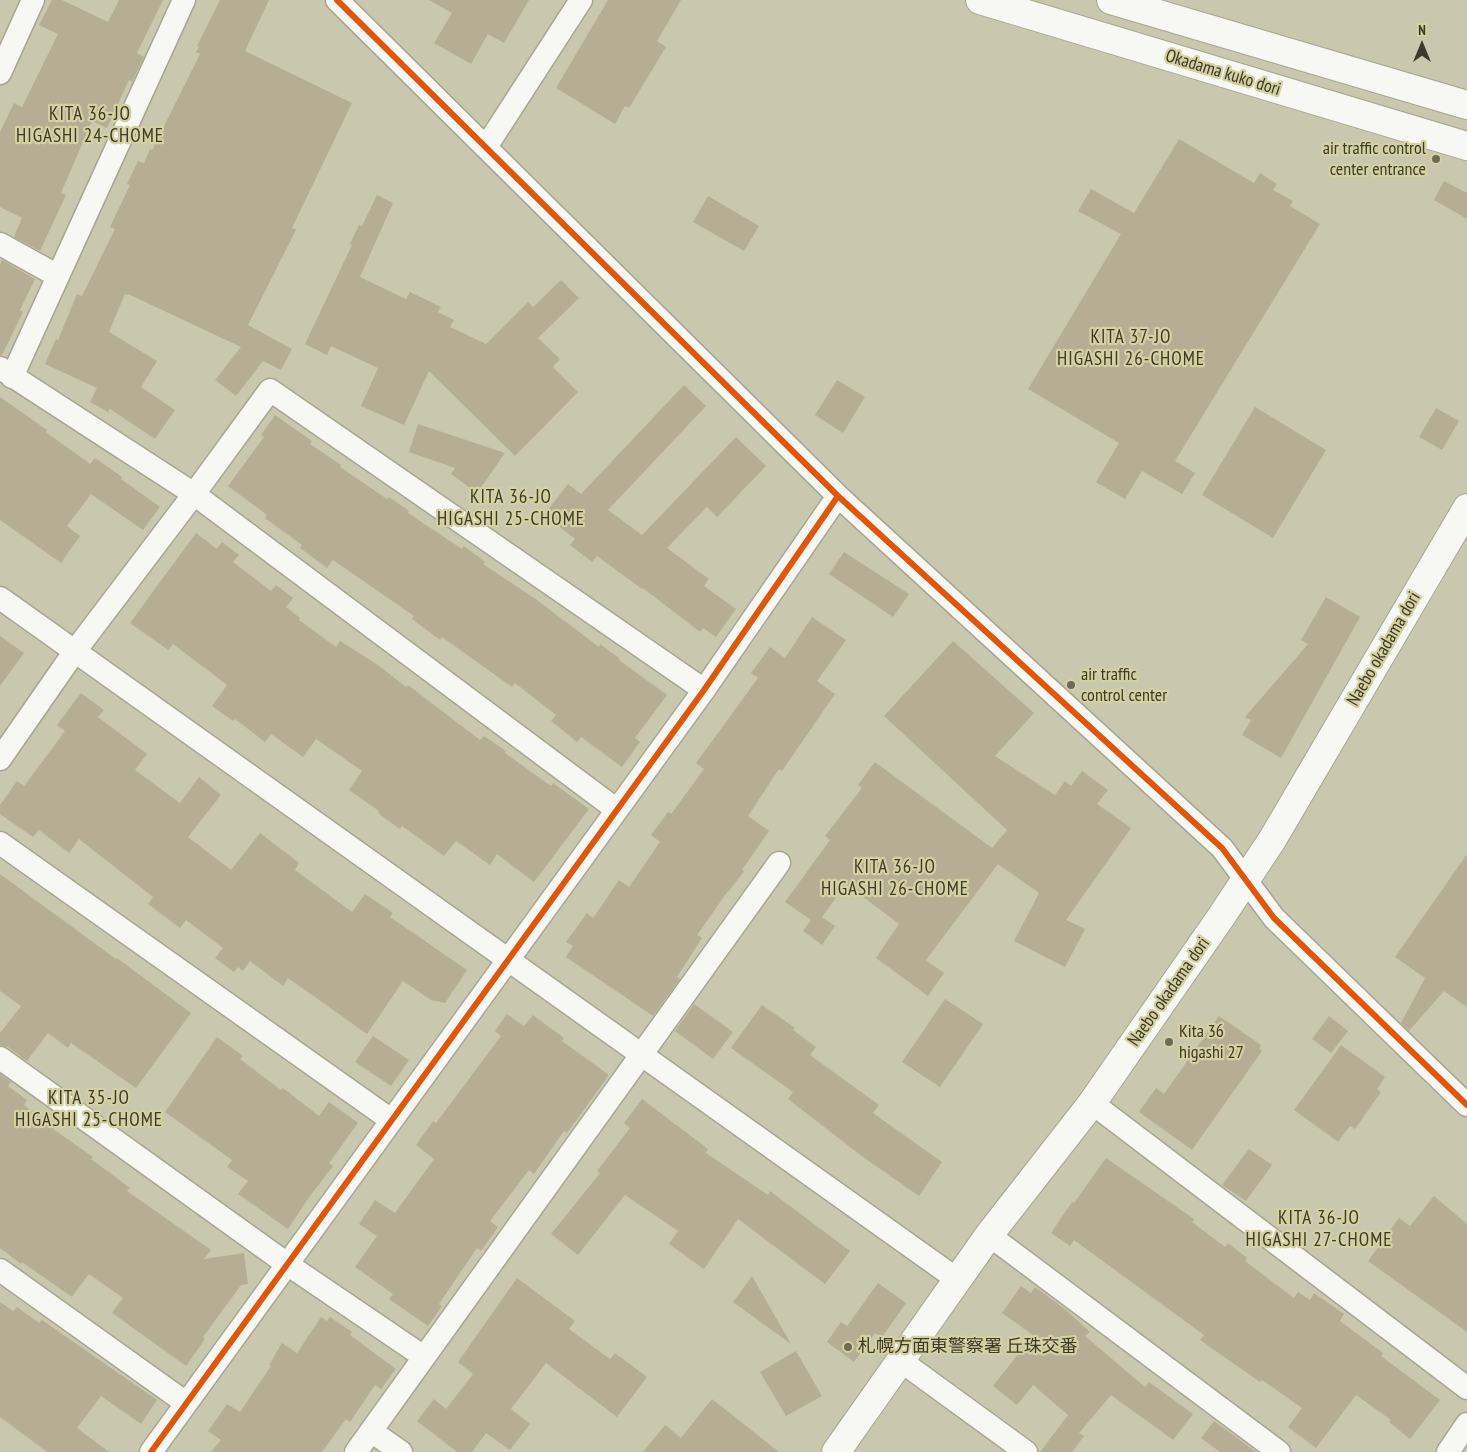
<!DOCTYPE html>
<html>
<head>
<meta charset="utf-8">
<style>
	body { margin:0 }
	#map { position:relative; width:1467px; height:1452px; overflow:hidden; background:#c9c7ae; font-family:"PT Sans Narrow",sans-serif }
	canvas { display:block }
	.north { position:absolute; left:1397px; top:20px; width:50px; height:50px; -webkit-text-stroke:4px #d5d0a2; paint-order:stroke; rotate:0deg; font-size:14px; font-weight:700; line-height:20px; text-align:center; color:#3c3a28 }
	.north::after { content:''; display:block; margin:auto; width:18px; height:22px; background:#3c3a28; clip-path:polygon(50% 0,100% 100%,50% 72%,0 100%) }
</style>
</head>
<body>
<div id="map">
<canvas width="1467" height="1452"></canvas>
<div class="north">N</div>
</div>
<script>
const context = document.querySelector('canvas').getContext('2d');
context.lineJoin = 'round';
function fillPath(path, color) { context.fillStyle = color; context.fill(path, 'evenodd'); }
const shape = rows => new Path2D(rows.map(r => 'M' + r).join(''));
function stroke(path, color, width, dash) { context.strokeStyle = color; context.lineWidth = width; context.lineCap = dash ? 'butt' : 'round'; context.setLineDash(dash || []); context.stroke(path); }
function drawText(font, color, halo, rows, align = 'center') {
  context.font = font + ' "PT Sans Narrow","Noto Sans JP",sans-serif'; context.lineWidth = 4.5; context.setLineDash([]); context.textBaseline = 'middle'; context.strokeStyle = halo; context.fillStyle = color; for (const [text, x, y, turn = 0] of rows) {
    context.save(); context.translate(x, y); context.rotate((+turn || 0) * Math.PI / 180); context.textAlign = isNaN(turn) ? turn : align; if (halo) context.strokeText(text, 0, 0); context.fillText(text, 0, 0); context.restore();
  }
}
fillPath(shape([
	[52,0,62,0,108,22,119,0,163,0,137,53,144,57,132,82,129,80,107,128,92,121,61,193,66,195,40,251,14,237,22,218,0,207,0,132,14,103,22,107,58,34,39,25],
	[220,0,269,0,245,51,352,103,292,228,296,230,248,325,292,349,281,370,263,361,236,396,215,380,241,347,128,294,127,295,125,294,109,332,157,361,141,387,175,410,155,439,110,409,108,412,90,402,97,388,45,364,56,339,58,340,77,294,82,296,115,229,110,227,130,185,127,184,138,161,144,163,150,149,152,150,200,54,196,52,199,47,197,46],
	[429,0,529,0,504,43,488,34,471,64,434,43,452,13],
	[608,0,681,0,657,41,666,47,629,108,625,106,615,124,556,88],
	[1179,139,1254,183,1260,173,1277,184,1273,190,1293,201,1290,206,1320,224,1175,461,1195,473,1182,494,1142,471,1125,499,1096,482,1119,443,1028,389,1121,234,1078,211,1091,189,1134,213],
	[1444,181,1467,193,1467,219,1434,200],
	[377,195,393,203,360,277,406,299,410,292,441,307,438,312,454,320,450,327,486,344,528,302,533,307,561,280,579,298,538,338,560,359,553,367,578,392,515,456,429,371,404,425,361,406,378,368,331,346,327,355,305,344,352,245,350,244,359,225,362,226],
	[708,196,759,226,744,251,693,222],
	[2,260,35,279,20,310,23,312,2,355,0,355,0,265],
	[837,380,865,397,843,433,815,415],
	[684,385,706,406,608,510,642,535,736,437,766,466,717,517,707,507,667,548,709,579,704,586,736,609,716,637,703,628,700,632,643,588,642,589,597,556,592,562,570,545,575,539,544,515,568,484,581,494],
	[0,397,47,430,46,432,90,464,95,458,122,477,121,479,160,507,143,530,91,494,67,526,80,536,61,563,0,520],
	[1255,407,1326,450,1273,538,1202,495],
	[1436,408,1459,421,1442,450,1419,437],
	[275,415,312,441,310,444,341,465,340,467,387,499,389,497,409,511,408,513,462,549,464,546,485,562,483,564,537,600,599,647,600,644,620,659,619,660,667,695,635,738,640,742,622,767,581,737,577,742,551,721,556,715,515,683,512,687,442,637,440,640,412,619,414,616,333,560,327,568,300,548,302,545,265,518,267,515,228,486,264,437,261,435],
	[418,424,505,453,477,493,451,474,455,468,409,452],
	[196,533,217,549,222,542,239,555,233,562,271,591,276,585,293,598,286,607,300,618,299,620,336,647,340,641,378,665,406,687,408,685,480,740,484,736,506,751,505,753,551,786,553,783,589,809,534,882,497,854,490,865,456,841,444,856,402,826,400,829,378,813,379,811,349,790,362,771,316,739,303,757,271,734,265,742,235,719,233,721,212,706,227,685,173,644,168,650,130,623],
	[844,552,909,594,893,617,829,574],
	[1326,597,1360,617,1281,758,1242,735,1251,720,1245,717,1308,644,1301,640],
	[812,617,846,640,817,681,835,694,782,771,779,769,748,816,769,831,742,870,744,871,729,891,728,891,697,935,702,938,677,977,680,979,653,1016,566,957,573,946,566,942,587,913,593,918,619,880,629,887,660,842,651,835,668,812,671,814,704,769,696,763,758,678,751,673,770,647,785,658],
	[0,636,24,653,0,686],
	[953,641,1034,713,995,756,1055,795,1065,781,1071,786,1082,771,1108,790,1097,804,1131,828,1066,920,1085,929,1065,967,1014,941,1039,893,998,864,926,960,944,973,928,996,876,958,899,924,846,884,822,917,835,926,822,945,803,931,811,920,785,902,830,840,825,836,862,788,858,785,875,762,992,848,1007,830,884,716],
	[81,693,104,710,98,717,147,754,135,770,180,803,199,777,221,795,188,837,231,870,260,833,299,863,295,870,352,912,365,894,393,913,390,917,467,970,445,1003,431,1000,403,981,367,1034,288,978,283,986,250,961,243,971,238,967,234,972,215,958,223,948,186,920,180,928,148,904,153,897,79,839,69,853,39,830,33,837,0,814,0,805,17,781,24,786,65,731,57,725],
	[1467,854,1467,1007,1444,991,1409,1031,1401,1023,1425,978,1395,957],
	[0,874,116,959,117,958,191,1013,136,1088,71,1043,68,1048,48,1033,27,1061,8,1047,0,1045,0,1033,21,1006,0,991],
	[945,999,983,1024,940,1087,902,1062],
	[694,1004,733,1032,713,1059,675,1031],
	[762,1005,795,1028,793,1030,816,1047,810,1055,879,1105,873,1113,942,1162,919,1196,863,1157,788,1099,793,1092,731,1048],
	[507,1014,524,1026,533,1015,564,1038,562,1041,609,1075,567,1133,564,1131,534,1174,529,1170,490,1221,498,1227,481,1251,477,1248,439,1304,442,1306,428,1326,389,1299,393,1294,355,1267,377,1236,359,1224,375,1200,395,1213,434,1159,416,1145,433,1121,436,1123,501,1036,495,1031],
	[1219,1016,1261,1045,1259,1049,1262,1051,1192,1150,1139,1112,1156,1088,1164,1094],
	[1329,1016,1348,1031,1331,1053,1312,1039],
	[373,1036,409,1060,391,1086,355,1062],
	[217,1037,243,1056,240,1059,281,1090,283,1088,319,1116,329,1102,358,1123,329,1163,333,1166,307,1200,288,1229,238,1194,248,1181,227,1167,232,1160,165,1112],
	[1341,1045,1385,1077,1377,1089,1381,1092,1355,1129,1350,1126,1338,1142,1294,1110],
	[0,1074,11,1082,8,1086,27,1100,24,1105,54,1128,53,1129,93,1157,91,1159,130,1188,127,1191,211,1250,204,1259,244,1253,248,1284,241,1285,203,1337,205,1339,186,1366,112,1313,123,1298,89,1274,72,1297,22,1262,21,1264,0,1248],
	[642,1099,708,1149,706,1153,768,1195,770,1191,850,1251,825,1284,738,1219,704,1269,669,1244,678,1231,625,1195,578,1255,551,1234,600,1173,597,1171,630,1128,624,1123],
	[1249,1149,1272,1165,1246,1201,1222,1185],
	[1106,1158,1194,1219,1192,1222,1225,1247,1228,1243,1247,1258,1245,1261,1294,1298,1298,1292,1310,1300,1314,1293,1344,1314,1340,1321,1383,1353,1381,1356,1440,1400,1410,1439,1389,1422,1391,1420,1356,1395,1316,1448,1288,1427,1302,1408,1262,1380,1260,1382,1200,1340,1204,1335,1074,1240,1070,1246,1051,1233,1072,1202,1074,1203],
	[1434,1196,1467,1224,1467,1332,1368,1261,1399,1218,1410,1226],
	[752,1276,791,1344,733,1302],
	[517,1278,575,1321,569,1329,610,1359,615,1353,647,1377,617,1417,546,1363,511,1409,530,1424,510,1450,486,1433,472,1452,457,1452,417,1421,434,1399,446,1409,473,1374,458,1362],
	[878,1283,906,1303,882,1337,875,1333,854,1362,827,1342,841,1322,847,1326],
	[1021,1286,1031,1293,1035,1287,1065,1309,1090,1332,1085,1336,1145,1387,1149,1382,1193,1414,1173,1440,1111,1395,1079,1433,1084,1436,1072,1452,1040,1452,1068,1415,1033,1385,1017,1405,993,1386,1033,1335,1002,1313],
	[0,1302,13,1311,17,1307,39,1323,42,1320,157,1400,141,1424,101,1396,77,1428,109,1452,47,1452,0,1417],
	[321,1317,327,1321,330,1317,352,1332,350,1335,396,1369,381,1389,375,1385,350,1422,346,1419,322,1452,211,1452,221,1440,208,1431,227,1404,240,1412,271,1366,269,1365,282,1343,297,1353],
	[796,1351,822,1396,786,1416,760,1372],
	[712,1399,779,1452,643,1452,665,1425,681,1438],
	[1214,1421,1256,1452,1220,1452,1201,1438]
]), '#b6ae94');
const minor = shape([
	[337,0,838,496,1222,848,1274,918,1467,1105],
	[0,73,33,0],
	[486,147,581,0],
	[0,244,58,276],
	[0,368,194,494,617,810],
	[12,377,184,0],
	[0,598,958,1280],
	[0,759,75,651,194,494,270,390,704,690],
	[0,843,391,1120],
	[0,1058,287,1264,424,1357],
	[1092,1103,1467,1388],
	[989,1235,1279,1452],
	[0,1270,186,1403],
	[901,1361,1026,1452],
	[371,1431,401,1452],
	[151,1452,704,690,838,496],
	[356,1452,779,863],
	[1448,1452,1467,1424]
]);
const secondary = shape([
	[980,0,1467,146],
	[1111,0,1467,105],
	[836,1452,989,1235,1092,1103,1221,917,1272,840,1467,508]
]);
stroke(minor, '#a8a693', 25);
stroke(secondary, '#a8a693', 30);
stroke(minor, '#f7f7f3', 22);
stroke(secondary, '#f7f7f3', 28);
stroke(shape([
	[337,0,838,496,1222,848,1274,918,1467,1105],
	[151,1452,704,690,838,496]
]), '#df570d', 6);
for (const [x, y, r, color] of [
	[1436,159,5,"#6d6b57"],
	[1071,685,5,"#6d6b57"],
	[1169,1042,5,"#6d6b57"],
	[848,1347,5,"#6d6b57"]
]) { const dot = new Path2D(); dot.arc(x, y, r, 0, 2 * Math.PI); context.fillStyle = color; context.fill(dot); stroke(dot, '#d5d0a2', 2); }
drawText('18px', '#3c3a28', '#d5d0a2', [
	["Okadama kuko dori",1223,73,17],
	["Naebo okadama dori",1384,649,-60],
	["Naebo okadama dori",1169,992,-55]
]);
drawText('18px', '#3c3a28', '#d5d0a2', [
	["air traffic control",1426,149,"right"],
	["center entrance",1426,170,"right"],
	["air traffic",1081,675],
	["control center",1081,696],
	["Kita 36",1179,1032],
	["higashi 27",1179,1053],
	["札幌方面東警察署 丘珠交番",858,1347]
], 'left');
context.letterSpacing = '1px';
drawText('19px', '#3c3a28', '#d5d0a2', [
	["KITA 36-JO",90,115],
	["HIGASHI 24-CHOME",90,137],
	["KITA 37-JO",1131,338],
	["HIGASHI 26-CHOME",1131,360],
	["KITA 36-JO",511,498],
	["HIGASHI 25-CHOME",511,520],
	["KITA 36-JO",895,868],
	["HIGASHI 26-CHOME",895,890],
	["KITA 35-JO",89,1099],
	["HIGASHI 25-CHOME",89,1121],
	["KITA 36-JO",1319,1219],
	["HIGASHI 27-CHOME",1319,1241]
]);
context.letterSpacing = '0px';
</script>
</body>
</html>
